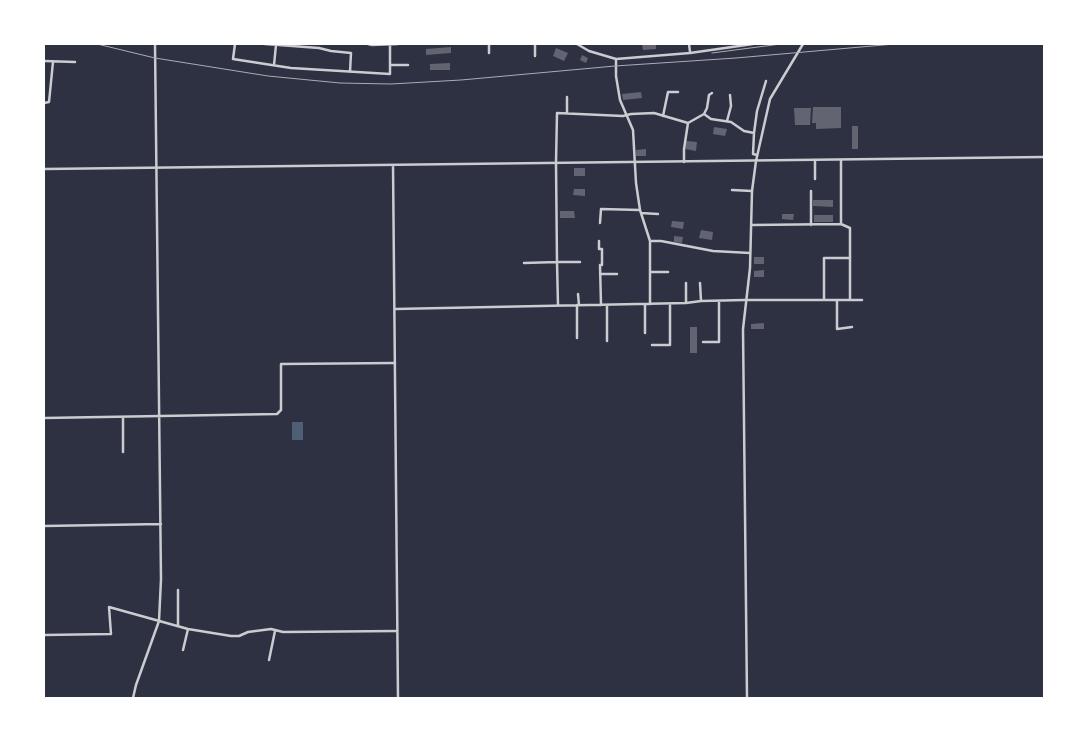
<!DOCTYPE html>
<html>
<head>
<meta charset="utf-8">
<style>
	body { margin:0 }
	#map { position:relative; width:1088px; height:742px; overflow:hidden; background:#2d3142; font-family:"Golos Text",sans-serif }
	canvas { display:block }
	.frame { position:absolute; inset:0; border:45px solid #fff; pointer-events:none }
</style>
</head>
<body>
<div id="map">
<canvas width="1088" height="742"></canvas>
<div class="frame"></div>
</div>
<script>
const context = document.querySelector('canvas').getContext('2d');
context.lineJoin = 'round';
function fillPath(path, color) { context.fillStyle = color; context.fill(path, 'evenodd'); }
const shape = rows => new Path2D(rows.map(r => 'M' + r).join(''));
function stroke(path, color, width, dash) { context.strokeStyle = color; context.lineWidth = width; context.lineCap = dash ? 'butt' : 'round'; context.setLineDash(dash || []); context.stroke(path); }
fillPath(shape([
	[292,422,303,422,303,440,292,440]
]), '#4f5d75');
fillPath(shape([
	[642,44,656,44,656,49,643,50],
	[451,47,451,53,426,55,426,49],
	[556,48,568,53,564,61,553,56],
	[582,55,588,58,586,63,580,60],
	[450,63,450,70,430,70,430,64],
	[641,92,642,98,623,100,622,94],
	[813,107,841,107,841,128,816,129,816,123,812,123],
	[794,108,811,108,810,125,795,125],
	[852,126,858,126,858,149,852,149],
	[714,127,727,129,725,136,713,134],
	[686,141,697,142,696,151,685,149],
	[646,149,646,156,636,156,636,150],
	[574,168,585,168,585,176,574,176],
	[574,189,585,189,585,196,573,195],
	[813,200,833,200,833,207,813,206],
	[560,211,574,211,575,218,560,218],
	[782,214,794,214,793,220,782,219],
	[814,215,833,215,833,222,814,222],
	[672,221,684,222,683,229,671,227],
	[701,230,713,232,712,240,699,238],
	[674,236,683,237,682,243,674,242],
	[754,257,764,257,764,264,754,264],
	[764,270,764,277,754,277,754,271],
	[764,323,764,329,751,329,751,324],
	[690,327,697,327,697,353,690,353]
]), '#626471');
stroke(shape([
	[235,44,233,59,291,68,390,74,390,45],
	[265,44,319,48,331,51,351,53,350,72],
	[368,44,372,45,398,44],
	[577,44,589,51,616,59,690,53,753,44],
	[689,44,690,52],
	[489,53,489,44],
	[535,56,535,44],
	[616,59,616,76,620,100,633,130,636,183,640,210,650,241,650,304],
	[44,61,75,62],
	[274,65,276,45],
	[390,65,408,65],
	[567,97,567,113],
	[44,103,49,102,53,62],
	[704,114,707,108,709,95,712,93],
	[663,116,668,92,678,92],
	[727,121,731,106,730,95],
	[754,133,757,111,766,81],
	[815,160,815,179],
	[841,160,841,224,850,228,850,300],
	[684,162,684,149,688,123,704,114,711,119,731,122,744,131,754,133,753,154,757,155],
	[732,190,752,191],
	[811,191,811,225],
	[641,213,658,214],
	[600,223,601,209,640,210],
	[752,225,841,224],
	[599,241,599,249,602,249,602,265,600,265,601,305],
	[650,241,661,241,713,251,750,253],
	[524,263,557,262,556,163,557,113,623,116,631,114,654,113,688,123],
	[650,272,668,272],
	[600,274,617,274],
	[686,283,686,303],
	[700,283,701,301],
	[578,294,579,305],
	[824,300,824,258,850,258],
	[837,301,837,329,852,327],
	[558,305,557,262,580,262],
	[577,305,577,338],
	[395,309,686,303,701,301,744,300,862,300],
	[645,333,645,304],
	[607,341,607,305],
	[703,342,719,342,719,302],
	[652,345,670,345,670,304],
	[44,418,277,414,281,410,281,364,395,363],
	[123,452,123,417],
	[44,526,161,524],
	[178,590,178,626],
	[44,635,111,634,109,607,188,629,231,636,239,636,248,632,271,629,283,632,397,631],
	[183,650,188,629],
	[269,660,275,631],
	[133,698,136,685,159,621,161,579,155,44]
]), '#caccd0', 2.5);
stroke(shape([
	[393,165,398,698],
	[44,169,1044,157],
	[747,698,743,329,750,268,752,191,756,161,770,99,803,44]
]), '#caccd0', 2.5);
stroke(shape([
	[97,44,155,58,268,76,340,83,391,84,461,80,615,66,736,58,895,44],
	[712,53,781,44]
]), '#abadb3', 1);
</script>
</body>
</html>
